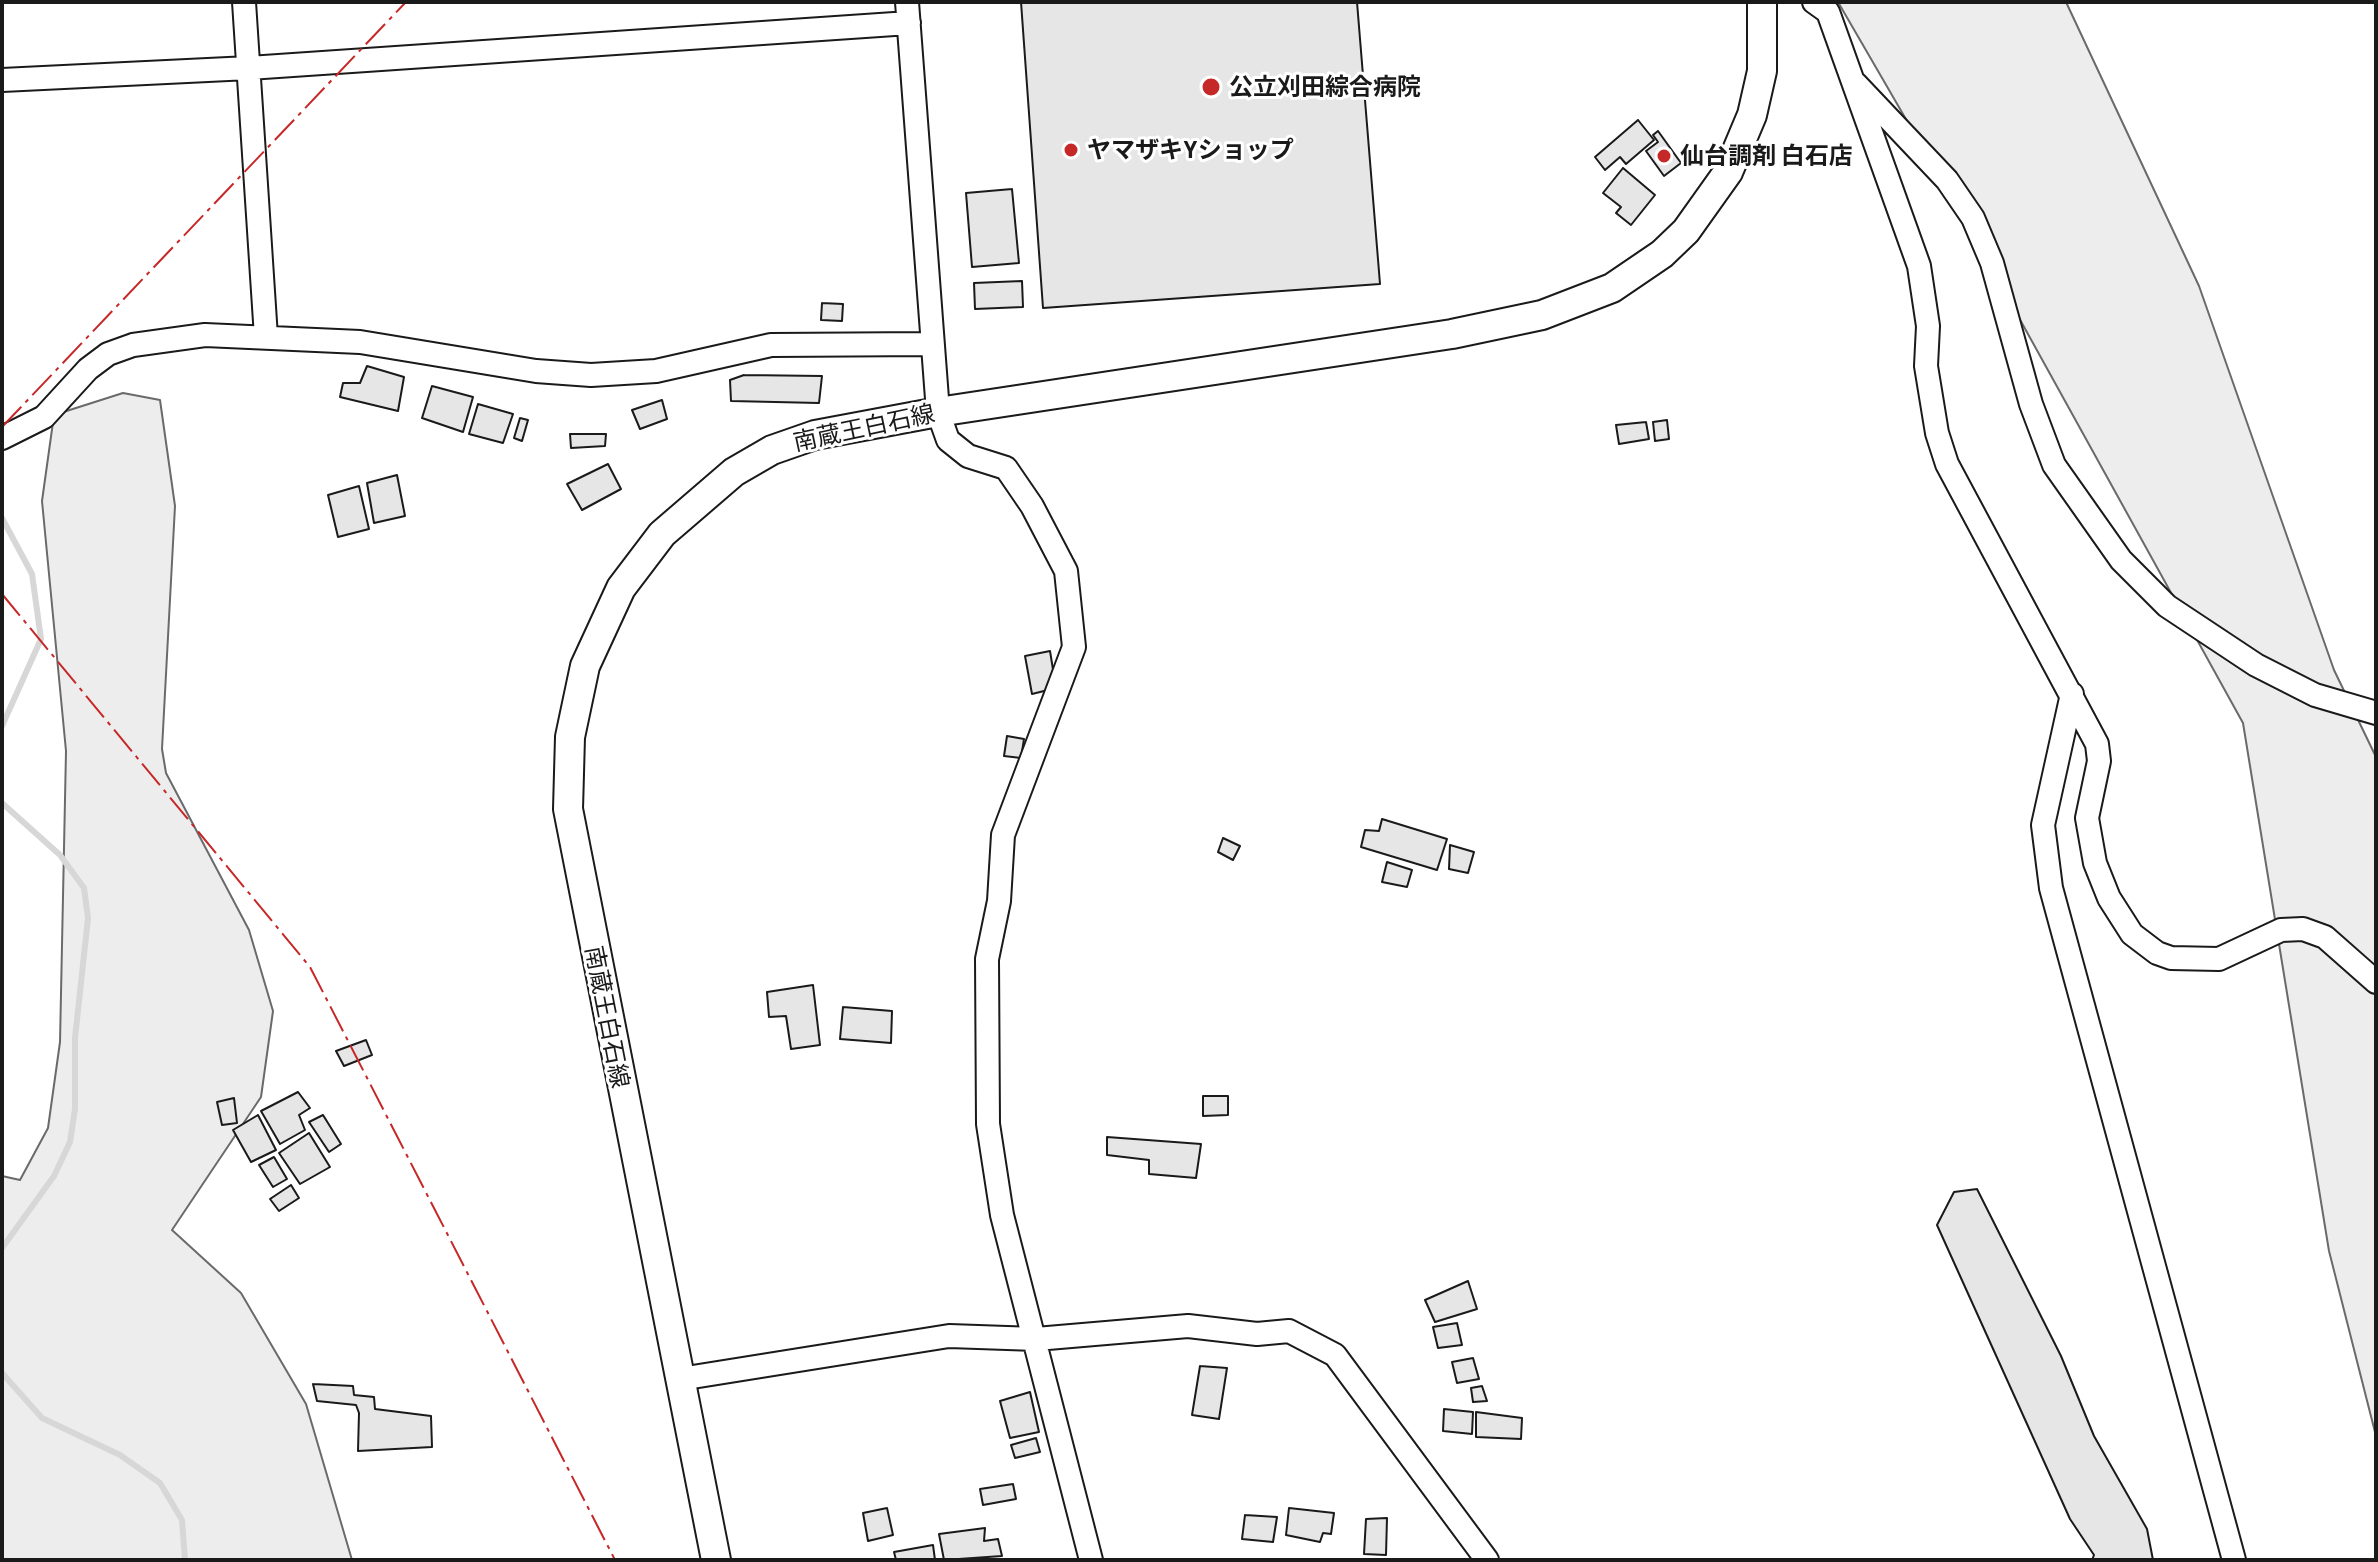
<!DOCTYPE html>
<html>
<head>
<meta charset="utf-8">
<style>
	body { margin:0 }
	#map { position:relative; width:2378px; height:1562px; overflow:hidden; background:#fff; font-family:Barlow,sans-serif }
	canvas { display:block }
	.frame { position:absolute; inset:0; border:4px solid #1a1a1a; pointer-events:none }
</style>
</head>
<body>
<div id="map">
<canvas width="2378" height="1562"></canvas>
<div class="frame"></div>
</div>
<script>
const context = document.querySelector('canvas').getContext('2d');
context.lineJoin = 'round';
function fillPath(path, color) { context.fillStyle = color; context.fill(path, 'evenodd'); }
const shape = rows => new Path2D(rows.map(r => 'M' + r).join(''));
function stroke(path, color, width, dash) { context.strokeStyle = color; context.lineWidth = width; context.lineCap = dash ? 'butt' : 'round'; context.setLineDash(dash || []); context.stroke(path); }
function drawText(font, color, halo, rows, align = 'center') {
  context.font = font + ' Barlow,"Noto Sans JP",sans-serif'; context.lineWidth = 6; context.setLineDash([]); context.textBaseline = 'middle'; context.strokeStyle = halo; context.fillStyle = color; for (const [text, x, y, turn = 0] of rows) {
    context.save(); context.translate(x, y); context.rotate((+turn || 0) * Math.PI / 180); context.textAlign = isNaN(turn) ? turn : align; if (halo) context.strokeText(text, 0, 0); context.fillText(text, 0, 0); context.restore();
  }
}
const built = shape([
	[1838,2,2066,2,2199,286,2334,670,2376,757,2376,1436,2329,1251,2243,723,1976,240,1838,2],
	[123,393,160,400,175,506,162,749,166,773,249,930,273,1011,261,1097,172,1230,241,1293,306,1404,352,1560,2,1560,2,1176,20,1180,48,1128,60,1042,66,751,42,501,54,415,123,393]
]);
fillPath(built, '#ededed');
stroke(built, '#6a6a6a', 2);
stroke(shape([
	[2,518,32,574,41,639,2,726],
	[2,803,60,855,84,888,88,918,75,1038,75,1109,70,1142,54,1176,2,1248],
	[2,1373,42,1418,120,1455,160,1483,182,1520,185,1560]
]), '#d7d7d7', 6);
const building = shape([
	[1021,2,1357,2,1380,284,1043,308,1021,2],
	[1638,120,1654,140,1626,164,1620,157,1605,170,1595,157,1638,120],
	[1658,131,1681,163,1664,176,1646,151,1658,142,1653,135,1658,131],
	[1623,168,1655,195,1631,225,1616,213,1621,207,1603,193,1623,168],
	[1012,189,1019,263,972,267,966,193,1012,189],
	[1022,281,1023,307,975,309,974,283,1022,281],
	[822,303,843,304,842,321,821,320,822,303],
	[367,366,404,377,398,411,340,397,343,383,360,383,367,366],
	[744,375,822,376,819,403,731,401,730,380,744,375],
	[432,386,473,397,463,432,422,418,432,386],
	[662,400,667,419,640,429,632,410,662,400],
	[478,404,513,414,503,443,469,434,478,404],
	[520,418,528,420,522,441,514,438,520,418],
	[1667,420,1669,439,1655,441,1653,422,1667,420],
	[1646,422,1649,439,1619,444,1616,425,1646,422],
	[570,434,606,434,605,446,571,448,570,434],
	[608,464,621,489,582,510,567,484,608,464],
	[397,475,405,516,374,523,367,483,397,475],
	[359,486,369,529,338,537,328,495,359,486],
	[1050,651,1056,688,1032,694,1025,656,1050,651],
	[1007,736,1024,739,1021,758,1004,756,1007,736],
	[1382,819,1447,839,1437,870,1361,847,1365,830,1379,831,1382,819],
	[1223,838,1240,846,1233,860,1218,852,1223,838],
	[1450,845,1474,852,1468,873,1449,869,1450,845],
	[1387,862,1412,870,1407,887,1382,882,1387,862],
	[813,985,820,1045,791,1049,786,1016,769,1017,767,992,813,985],
	[843,1007,892,1011,891,1043,840,1039,843,1007],
	[366,1040,372,1055,344,1066,336,1051,366,1040],
	[298,1092,310,1108,299,1115,305,1130,280,1144,261,1111,298,1092],
	[1203,1096,1228,1096,1228,1115,1203,1116,1203,1096],
	[234,1098,237,1123,222,1125,217,1102,234,1098],
	[258,1115,276,1150,251,1162,233,1130,258,1115],
	[323,1115,341,1144,329,1152,309,1122,323,1115],
	[309,1133,330,1167,300,1184,279,1153,309,1133],
	[1107,1137,1201,1144,1196,1178,1149,1174,1149,1160,1107,1155,1107,1137],
	[274,1157,287,1179,273,1187,259,1165,274,1157],
	[291,1185,299,1198,279,1211,270,1199,291,1185],
	[1977,1189,2061,1356,2094,1436,2147,1529,2153,1560,2092,1560,2094,1555,2070,1519,1937,1225,1954,1192,1977,1189],
	[1468,1281,1477,1309,1435,1322,1425,1300,1468,1281],
	[1457,1323,1462,1345,1438,1348,1433,1327,1457,1323],
	[1473,1358,1479,1379,1457,1383,1452,1362,1473,1358],
	[1200,1366,1227,1368,1219,1419,1192,1415,1200,1366],
	[313,1384,353,1386,354,1395,374,1397,375,1409,431,1416,432,1447,358,1451,359,1413,356,1405,317,1401,313,1384],
	[1482,1386,1487,1401,1473,1402,1471,1388,1482,1386],
	[1030,1392,1039,1432,1010,1438,1000,1401,1030,1392],
	[1444,1409,1473,1412,1472,1434,1443,1431,1444,1409],
	[1476,1412,1522,1418,1521,1439,1476,1437,1476,1412],
	[1036,1438,1040,1452,1015,1458,1011,1445,1036,1438],
	[1013,1484,1016,1499,983,1505,980,1489,1013,1484],
	[887,1508,893,1535,868,1541,863,1513,887,1508],
	[1289,1508,1334,1513,1331,1534,1323,1533,1320,1542,1286,1535,1289,1508],
	[1245,1515,1277,1517,1273,1542,1242,1539,1245,1515],
	[1387,1518,1386,1555,1364,1554,1366,1519,1387,1518],
	[985,1528,984,1541,998,1539,1002,1556,944,1560,939,1534,985,1528],
	[933,1545,935,1560,896,1560,894,1552,933,1545]
]);
fillPath(building, '#e6e6e6');
stroke(building, '#1a1a1a', 2);
const minor = shape([
	[244,2,266,337],
	[907,2,938,412,948,440,968,456,1006,468,1032,506,1066,571,1074,647,1003,835,999,901,987,959,988,1124,1002,1215,1091,1560],
	[1814,2,1828,12,1919,266,1928,326,1926,366,1937,433,1947,464,2097,744,2099,761,2087,818,2095,863,2109,898,2132,934,2157,953,2171,958,2219,959,2281,930,2303,929,2325,937,2376,982],
	[2,80,249,68,909,23],
	[1856,84,1947,180,1973,218,1992,263,2031,404,2054,465,2121,560,2167,606,2256,665,2315,695,2376,713],
	[2,438,44,417,88,369,108,354,133,345,205,335,360,342,536,371,591,375,656,371,771,345,930,344],
	[2072,694,2043,825,2051,888,2234,1560],
	[680,1379,949,1336,1036,1339,1188,1326,1257,1334,1289,1331,1335,1355,1487,1560]
]);
const major = shape([
	[716,1560,568,809,570,737,585,666,621,588,662,534,734,472,772,450,815,435,938,412,1452,334,1542,315,1612,288,1662,254,1686,231,1728,172,1752,115,1762,71,1762,2]
]);
stroke(minor, '#1a1a1a', 26);
stroke(major, '#1a1a1a', 32);
stroke(minor, '#fff', 22);
stroke(major, '#fff', 28);
stroke(shape([
	[2,427,406,2],
	[2,594,310,967,615,1560]
]), '#c62828', 2, [28, 6, 4, 6]);
for (const [x, y, r, color] of [
	[1211,87,10,"#c62828"],
	[1071,150,8,"#c62828"],
	[1664,156,8,"#c62828"]
]) { const dot = new Path2D(); dot.arc(x, y, r, 0, 2 * Math.PI); context.fillStyle = color; context.fill(dot); stroke(dot, '#fff', 3); }
drawText('bold 24px', '#1a1a1a', '#fff', [
	["公立刈田綜合病院",1229,87],
	["ヤマザキYショップ",1087,150],
	["仙台調剤 白石店",1680,156]
], 'left');
drawText('24px', '#1a1a1a', '#fff', [
	["南蔵王白石線",864,428,-12],
	["南蔵王白石線",607,1017,79]
]);
</script>
</body>
</html>
